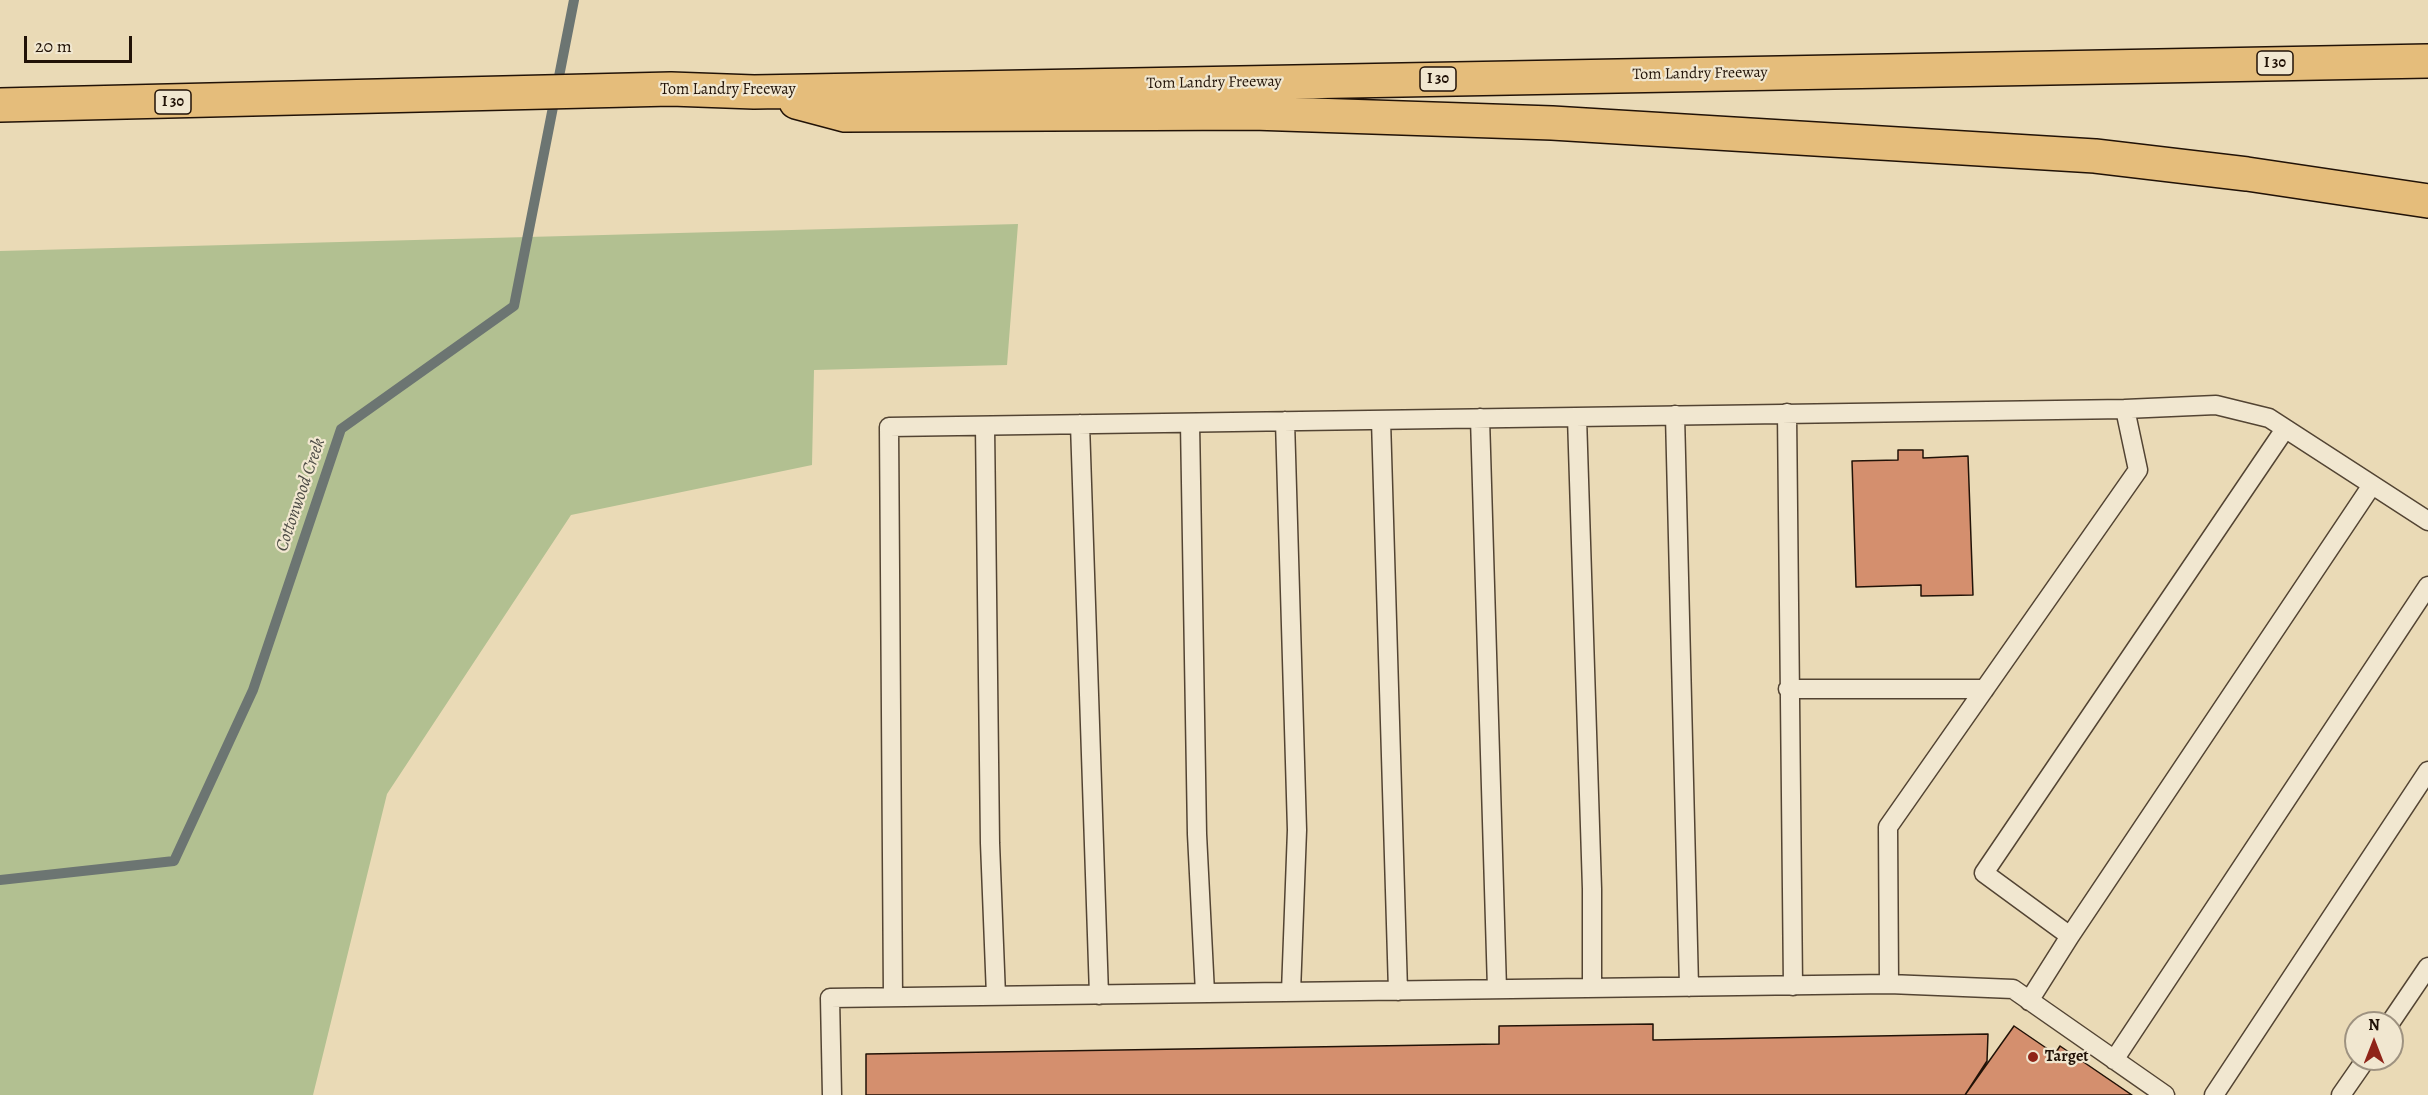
<!DOCTYPE html>
<html>
<head>
<meta charset="utf-8">
<style>
	body { margin:0 }
	#map { position:relative; width:2428px; height:1095px; overflow:hidden; background:#eadab6; font-family:Alegreya,serif }
	canvas { display:block }
	.north { position:absolute; left:2344px; top:1011px; width:60px; height:60px; box-sizing:border-box; background:#f1e7d0; border:2px solid #9e9280; border-radius:50%; rotate:0deg; font-size:16px; font-weight:700; line-height:24px; text-align:center; color:#211207 }
	.north::after { content:''; display:block; margin:auto; width:21px; height:27px; background:#8f2418; clip-path:polygon(50% 0,100% 100%,50% 72%,0 100%) }
	.scale { position:absolute; left:24px; top:36px; width:108px; height:27px; box-sizing:border-box; border:3px solid #211207; border-top:0; padding-left:8px; font-size:18px; line-height:21px; white-space:nowrap; color:#211207; -webkit-text-stroke:4px #f1e7d0; paint-order:stroke }
</style>
</head>
<body>
<div id="map">
<canvas width="2428" height="1095"></canvas>
<div class="north">N</div>
<div class="scale">20 m</div>
</div>
<script>
const context = document.querySelector('canvas').getContext('2d');
context.lineJoin = 'round';
function fillPath(path, color) { context.fillStyle = color; context.fill(path, 'evenodd'); }
const shape = rows => new Path2D(rows.map(r => 'M' + r).join(''));
function stroke(path, color, width, dash) { context.strokeStyle = color; context.lineWidth = width; context.lineCap = dash ? 'butt' : 'round'; context.setLineDash(dash || []); context.stroke(path); }
function drawText(font, color, halo, rows, align = 'center') {
  context.font = font + ' Alegreya,serif'; context.lineWidth = 4.5; context.setLineDash([]); context.textBaseline = 'middle'; context.strokeStyle = halo; context.fillStyle = color; for (const [text, x, y, turn = 0] of rows) {
    context.save(); context.translate(x, y); context.rotate((+turn || 0) * Math.PI / 180); context.textAlign = isNaN(turn) ? turn : align; if (halo) context.strokeText(text, 0, 0); context.fillText(text, 0, 0); context.restore();
  }
}
fillPath(shape([
	[1018,224,1007,365,814,370,812,465,571,515,387,794,313,1095,0,1095,0,251]
]), '#b2c091');
stroke(shape([
	[0,880,174,861,253,690,341,429,514,306,574,0]
]), '#6c7572', 10);
const building = shape([
	[1898,450,1923,450,1923,458,1968,456,1973,595,1921,596,1921,585,1856,587,1852,461,1898,460,1898,450],
	[1653,1024,1653,1040,1988,1034,1987,1061,1965,1095,866,1095,866,1054,1499,1044,1499,1026,1653,1024],
	[2014,1026,2055,1054,2060,1046,2132,1095,1965,1095,2014,1026]
]);
fillPath(building, '#d48f6e');
stroke(building, '#211207', 1.5);
const lane = shape([
	[1787,413,1793,986],
	[1675,415,1689,987],
	[1577,417,1592,889,1592,988],
	[1480,418,1497,989],
	[1381,420,1398,991],
	[1285,421,1297,830,1291,992],
	[1190,423,1197,834,1205,993],
	[1080,424,1099,995],
	[985,426,990,843,996,996],
	[1788,689,1985,689],
	[2070,936,2372,485],
	[1889,984,2013,989,2165,1095],
	[893,997,889,427,2125,409],
	[2029,1001,2070,936,1984,873,2285,429],
	[2390,1023,2428,967],
	[2114,1060,2428,586],
	[832,1095,830,998,1889,984,1888,827,2138,470,2125,409,2216,405,2269,418,2428,521],
	[2214,1095,2428,771],
	[2341,1095,2366,1059]
]);
const highway = shape([
	[796,102,845,115,1253,113,1552,123,2095,156,2247,174,2428,201],
	[0,105,671,89,754,92,2428,61]
]);
stroke(lane, '#534433', 21);
stroke(highway, '#211207', 36);
stroke(lane, '#f1e7d0', 18);
stroke(highway, '#e5bd7b', 33);
for (const [x, y, r, color] of [
	[2033,1057,6,"#8f2418"]
]) { const dot = new Path2D(); dot.arc(x, y, r, 0, 2 * Math.PI); context.fillStyle = color; context.fill(dot); stroke(dot, '#f1e7d0', 2); }
for (const [x, y, w] of [
	[2275,63,36],
	[1438,79,36],
	[173,102,36]
]) { const box = new Path2D(); box.roundRect(x - w / 2, y - 12, w, 24, 4.5); context.fillStyle = '#f1e7d0'; context.fill(box); stroke(box, '#211207', 1.5); }
drawText('bold 15px', '#211207', null, [
	["I 30",2275,63],
	["I 30",1438,79],
	["I 30",173,102]
]);
drawText('16px', '#211207', '#f1e7d0', [
	["Tom Landry Freeway",1700,74,-1],
	["Tom Landry Freeway",1214,83,-1],
	["Tom Landry Freeway",728,90]
]);
drawText('bold 16px', '#211207', '#f1e7d0', [
	["Target",2045,1057]
], 'left');
drawText('italic 18px', '#4d4c46', '#f1e7d0', [
	["Cottonwood Creek",301,495,-71]
]);
</script>
</body>
</html>
